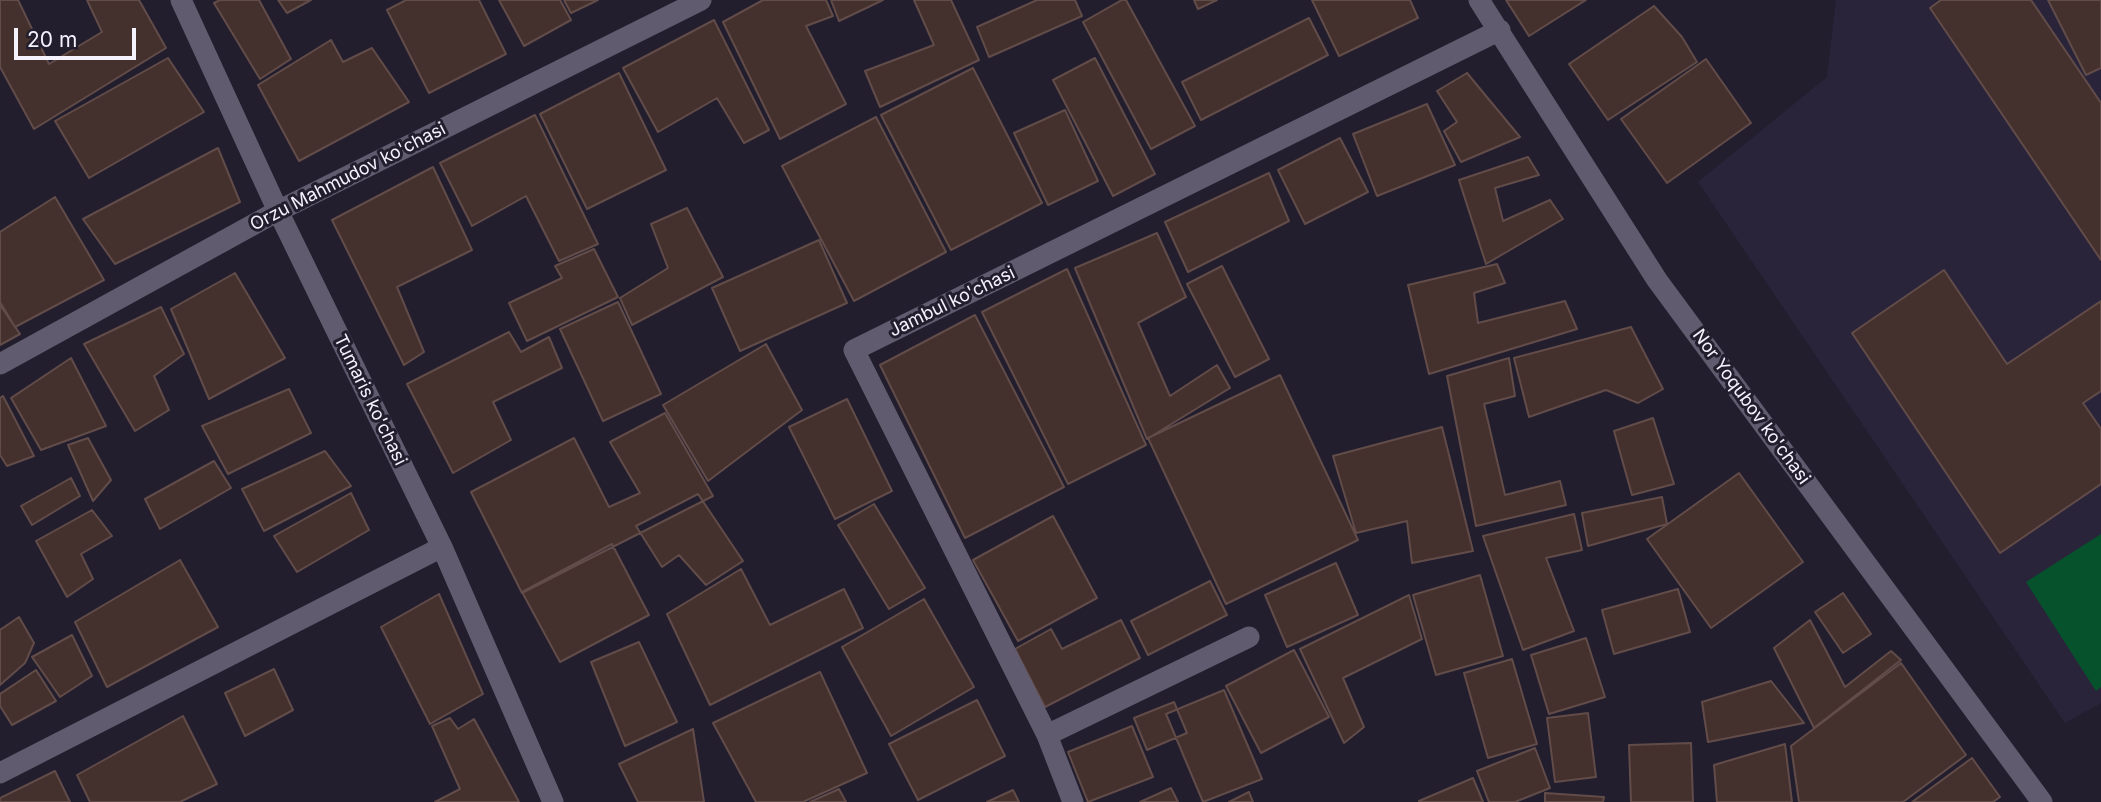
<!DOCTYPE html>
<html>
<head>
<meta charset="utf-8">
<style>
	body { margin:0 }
	#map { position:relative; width:2101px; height:802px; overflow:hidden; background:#221e2e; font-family:Inter,sans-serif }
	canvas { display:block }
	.scale { position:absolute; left:14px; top:28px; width:122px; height:32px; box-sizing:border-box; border:4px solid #f4f2fd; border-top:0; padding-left:9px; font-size:21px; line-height:24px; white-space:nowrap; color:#f4f2fd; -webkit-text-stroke:5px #221e2e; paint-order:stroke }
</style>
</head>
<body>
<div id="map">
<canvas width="2101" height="802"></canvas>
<div class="scale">20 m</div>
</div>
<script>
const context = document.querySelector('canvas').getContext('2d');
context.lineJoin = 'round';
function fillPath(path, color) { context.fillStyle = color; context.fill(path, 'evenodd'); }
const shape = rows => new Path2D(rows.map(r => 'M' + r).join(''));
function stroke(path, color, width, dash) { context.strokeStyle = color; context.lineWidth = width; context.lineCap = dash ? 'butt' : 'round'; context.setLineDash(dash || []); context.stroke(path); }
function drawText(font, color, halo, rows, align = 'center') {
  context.font = font + ' Inter,sans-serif'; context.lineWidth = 6; context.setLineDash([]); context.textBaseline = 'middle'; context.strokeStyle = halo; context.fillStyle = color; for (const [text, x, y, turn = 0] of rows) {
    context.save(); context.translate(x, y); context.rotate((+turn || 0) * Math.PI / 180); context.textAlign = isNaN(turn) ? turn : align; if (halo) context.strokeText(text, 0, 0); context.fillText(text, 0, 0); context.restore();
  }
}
fillPath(shape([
	[1836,0,2067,0,2101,48,2101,703,2065,723,1698,182,1827,77]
]), '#2a243b');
fillPath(shape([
	[2101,534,2101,687,2096,691,2026,582]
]), '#06522d');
const building = shape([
	[0,0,18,0,49,64,102,32,87,0,139,0,166,48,34,129,0,67,0,0],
	[220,0,259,0,291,59,260,79,214,3,220,0],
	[278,0,311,0,287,13,278,0],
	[406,0,479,0,506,54,429,93,387,10,406,0],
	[499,0,560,0,571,20,524,46,499,0],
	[564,0,598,0,571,13,564,0],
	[763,0,826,0,833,16,806,26,846,104,780,139,723,22,763,0],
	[831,0,883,0,839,21,831,0],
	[914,0,951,0,979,60,880,107,865,71,934,45,914,0],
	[1037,0,1075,0,1082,16,989,57,977,27,1037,0],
	[1122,0,1126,0,1195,126,1151,149,1083,22,1122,0],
	[1194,0,1217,0,1198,9,1194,0],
	[1312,0,1410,0,1418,18,1339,56,1312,0],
	[1506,0,1586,0,1529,36,1506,0],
	[1941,0,2031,0,2101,103,2101,260,1930,8,1941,0],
	[2048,0,2101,0,2101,68,2086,75,2048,0],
	[1654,6,1682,37,1697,62,1608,120,1569,64,1654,6],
	[1309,18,1328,55,1201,120,1182,82,1309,18],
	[714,20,769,130,744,143,717,98,658,132,623,68,714,20],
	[331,40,343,62,372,48,409,102,299,161,258,85,331,40],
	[168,58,204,112,89,178,55,121,168,58],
	[1095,58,1155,174,1113,196,1053,80,1095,58],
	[1706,59,1751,123,1667,183,1621,119,1706,59],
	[973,68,1042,203,951,250,881,115,973,68],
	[619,73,666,170,587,209,540,114,619,73],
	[1467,73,1520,137,1461,162,1444,131,1457,122,1437,91,1467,73],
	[1427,104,1455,165,1377,196,1353,134,1427,104],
	[1065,110,1098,181,1048,205,1014,133,1065,110],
	[535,115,598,244,559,261,526,196,472,226,440,163,535,115],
	[876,117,946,252,854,301,782,166,876,117],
	[1340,138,1368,192,1305,224,1278,170,1340,138],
	[218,148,240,202,115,264,83,219,218,148],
	[1528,157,1539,175,1495,188,1503,221,1550,200,1563,219,1486,264,1459,180,1528,157],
	[433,167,472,250,397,287,424,352,404,365,332,220,433,167],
	[1269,173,1289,221,1188,272,1165,222,1269,173],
	[55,197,104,280,15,327,0,302,0,232,55,197],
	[687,208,723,277,632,325,620,298,668,268,651,224,687,208],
	[1157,233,1186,297,1138,323,1170,396,1217,365,1230,388,1147,439,1075,268,1157,233],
	[819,240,847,303,740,351,712,288,819,240],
	[594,249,618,297,527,341,509,303,562,278,555,266,594,249],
	[1497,264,1505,283,1474,293,1478,323,1565,301,1577,329,1429,374,1408,285,1497,264],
	[1222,266,1269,359,1235,377,1187,284,1222,266],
	[1067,269,1146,445,1068,484,982,312,1067,269],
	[1944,270,2007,364,2101,301,2101,391,2083,403,2101,429,2101,484,2000,553,1852,333,1944,270],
	[235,273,285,358,209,399,171,309,235,273],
	[618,302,661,394,603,421,560,329,618,302],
	[0,305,20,334,0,345,0,305],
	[161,307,184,354,154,376,169,410,135,431,84,344,161,307],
	[975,315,1064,487,965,538,880,365,975,315],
	[1631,327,1663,389,1638,403,1606,390,1529,417,1514,358,1631,327],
	[509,332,521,352,549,337,562,368,493,402,511,440,453,473,407,384,509,332],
	[766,344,802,410,708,481,663,405,766,344],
	[71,358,106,426,41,450,11,398,71,358],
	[1509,358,1515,396,1484,404,1505,495,1560,481,1566,505,1476,526,1447,376,1509,358],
	[1280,375,1358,540,1226,604,1148,438,1280,375],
	[289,389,311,433,228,474,202,426,289,389],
	[3,396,34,456,7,466,0,455,0,398,3,396],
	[847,399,892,491,835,519,789,427,847,399],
	[665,413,713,496,522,593,471,492,574,438,609,507,640,493,610,442,665,413],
	[1653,418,1674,484,1632,495,1614,431,1653,418],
	[1442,427,1473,551,1412,563,1407,521,1356,533,1333,456,1442,427],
	[88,438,111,480,93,501,68,445,88,438],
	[325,451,351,486,264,531,242,489,325,451],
	[214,461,231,488,160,529,145,499,214,461],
	[1739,473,1803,562,1711,628,1647,539,1739,473],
	[71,478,80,496,32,525,21,506,71,478],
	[351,493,369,530,297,572,274,536,351,493],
	[698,494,743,561,706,585,679,555,662,567,636,526,698,494],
	[1662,497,1667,524,1588,546,1582,513,1662,497],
	[874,504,925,588,889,609,838,525,874,504],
	[92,510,112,536,81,554,93,579,67,597,36,541,92,510],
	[1574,514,1582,550,1546,558,1574,631,1523,650,1483,536,1574,514],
	[1053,516,1097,598,1018,641,973,560,1053,516],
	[612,544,649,615,560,662,522,592,612,544],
	[180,560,218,627,107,687,75,622,180,560],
	[1336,563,1358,615,1287,647,1265,595,1336,563],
	[741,569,770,625,844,589,863,628,710,705,667,614,741,569],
	[1480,575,1503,656,1436,675,1413,595,1480,575],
	[1210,581,1227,615,1148,655,1131,621,1210,581],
	[1678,589,1690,632,1614,654,1602,610,1678,589],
	[1843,593,1871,634,1843,653,1815,612,1843,593],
	[439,594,483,694,430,724,381,627,439,594],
	[1409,595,1422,639,1343,678,1364,727,1344,743,1300,649,1409,595],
	[924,599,974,687,891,736,842,647,924,599],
	[19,617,34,643,25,663,0,685,0,630,19,617],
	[1121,620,1140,658,1045,707,1015,649,1051,629,1062,649,1121,620],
	[1810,620,1845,687,1891,651,1901,660,1814,728,1774,648,1810,620],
	[72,635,92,676,60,697,32,657,72,635],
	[1586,638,1605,697,1549,714,1531,655,1586,638],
	[639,642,677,722,625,746,591,662,639,642],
	[1294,650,1329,717,1261,753,1226,686,1294,650],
	[1512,659,1537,744,1488,758,1464,673,1512,659],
	[1901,663,1966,755,1903,802,1799,802,1791,746,1901,663],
	[274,669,293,710,245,736,225,693,274,669],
	[36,670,56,701,12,725,0,706,0,694,36,670],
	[820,672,867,773,803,802,756,802,713,723,820,672],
	[1771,681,1804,723,1708,742,1702,702,1771,681],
	[1224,690,1262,779,1203,802,1166,714,1224,690],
	[977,700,1005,756,918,800,889,744,977,700],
	[1174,702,1187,733,1147,750,1134,718,1174,702],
	[1588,713,1596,777,1555,782,1547,718,1588,713],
	[183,716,217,784,180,802,90,802,77,775,183,716],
	[450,718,458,729,474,719,519,802,435,802,460,789,432,726,450,718],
	[1132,726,1153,777,1088,802,1068,752,1132,726],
	[693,729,704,802,638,802,619,764,693,729],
	[1691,743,1693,802,1631,802,1629,745,1691,743],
	[1785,744,1792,802,1717,802,1714,765,1785,744],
	[1535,748,1550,788,1515,802,1489,802,1477,771,1535,748],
	[1972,758,2000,797,1993,802,1912,802,1972,758],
	[55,771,70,802,0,802,0,798,55,771],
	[1473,778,1483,802,1419,802,1419,801,1473,778],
	[1171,788,1178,802,1140,802,1171,788],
	[839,789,846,802,810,802,839,789],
	[1013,790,1019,802,987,802,1013,790],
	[1249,792,1253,802,1229,802,1249,792],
	[1545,793,1604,797,1603,802,1545,802,1545,793]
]);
fillPath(building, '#44302c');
stroke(building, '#624c49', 2);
stroke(shape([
	[181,0,278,211,442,547,553,802],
	[1479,0,1657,280,2042,802],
	[0,364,278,211,701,0],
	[1047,735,1249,637],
	[0,773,442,547],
	[1073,802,1047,735,854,350,1500,30]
]), '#605b6e', 21);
drawText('18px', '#f4f2fd', '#221e2e', [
	["Orzu Mahmudov ko'chasi",348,177,-27],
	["Jambul ko'chasi",952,302,-26],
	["Tumaris ko'chasi",370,400,64],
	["Nor Yoqubov ko'chasi",1751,407,54]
]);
</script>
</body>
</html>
